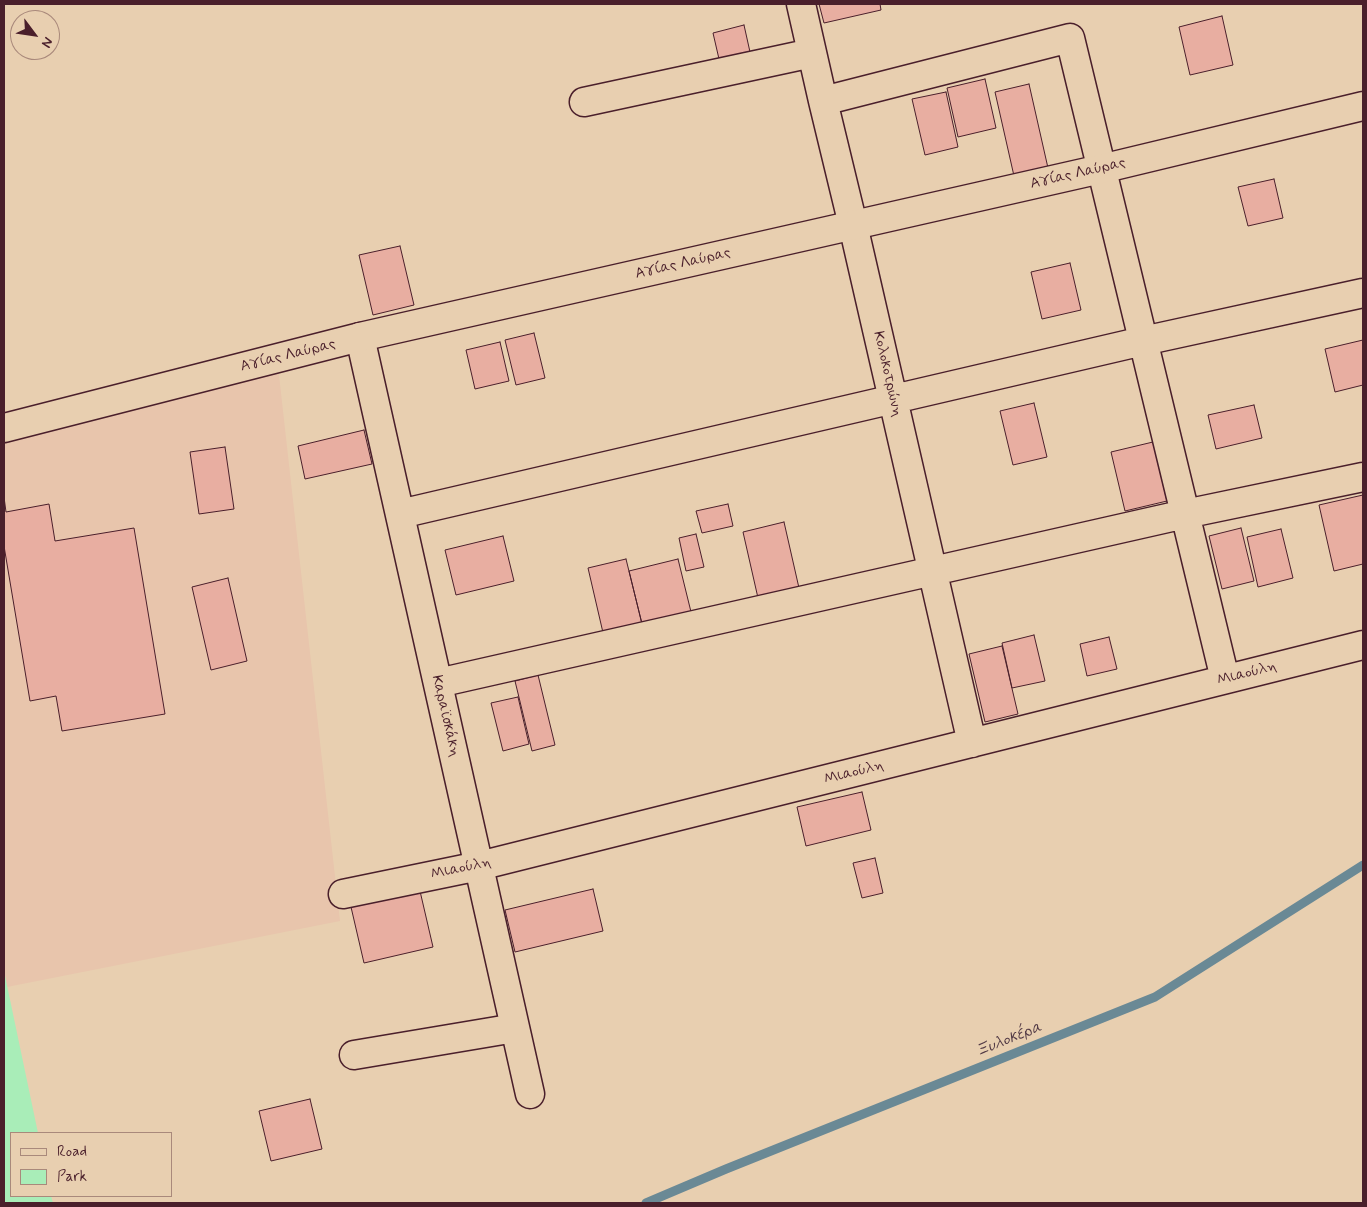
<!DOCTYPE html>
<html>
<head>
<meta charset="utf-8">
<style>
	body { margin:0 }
	#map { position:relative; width:1367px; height:1207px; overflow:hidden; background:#e8cfb0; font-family:Mynerve,sans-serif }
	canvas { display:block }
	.frame { position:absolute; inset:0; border:5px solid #4a1f2b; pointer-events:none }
	.legend { position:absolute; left:10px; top:1132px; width:162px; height:65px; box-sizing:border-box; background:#e8cfb0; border:1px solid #a9897b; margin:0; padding:6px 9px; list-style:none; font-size:15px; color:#4a1f2b }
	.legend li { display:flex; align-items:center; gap:10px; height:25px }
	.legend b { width:25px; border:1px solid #a9897b }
	.north { position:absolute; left:10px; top:10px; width:50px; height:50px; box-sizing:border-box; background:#e8cfb0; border:1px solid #a9897b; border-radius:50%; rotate:121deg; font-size:14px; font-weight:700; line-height:20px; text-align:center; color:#4a1f2b }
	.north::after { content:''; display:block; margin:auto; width:18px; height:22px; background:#4a1f2b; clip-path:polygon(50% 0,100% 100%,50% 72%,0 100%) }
</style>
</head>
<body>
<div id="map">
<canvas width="1367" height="1207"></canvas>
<div class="frame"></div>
<ul class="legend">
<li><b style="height:6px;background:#e8cfb0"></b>Road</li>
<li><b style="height:14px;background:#a9edb8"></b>Park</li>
</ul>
<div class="north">N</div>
</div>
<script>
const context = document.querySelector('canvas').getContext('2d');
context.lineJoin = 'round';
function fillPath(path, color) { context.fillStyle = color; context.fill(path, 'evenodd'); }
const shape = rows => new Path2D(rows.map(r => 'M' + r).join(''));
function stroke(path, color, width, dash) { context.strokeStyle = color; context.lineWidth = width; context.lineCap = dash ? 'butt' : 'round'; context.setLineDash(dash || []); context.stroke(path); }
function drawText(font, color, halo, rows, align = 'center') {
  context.font = font + ' Mynerve,sans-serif'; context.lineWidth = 4; context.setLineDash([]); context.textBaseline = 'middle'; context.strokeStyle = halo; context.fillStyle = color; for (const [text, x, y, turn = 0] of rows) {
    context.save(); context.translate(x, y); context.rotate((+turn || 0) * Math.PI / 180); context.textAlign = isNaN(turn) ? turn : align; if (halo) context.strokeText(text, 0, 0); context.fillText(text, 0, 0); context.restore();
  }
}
fillPath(shape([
	[278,366,340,921,7,987,4,971,4,435]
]), '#e8c5ac');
fillPath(shape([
	[4,971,38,1133,11,1133,11,1196,51,1196,53,1203,4,1203]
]), '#a9edb8');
stroke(shape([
	[646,1203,726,1169,1155,997,1363,865]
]), '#6a8995', 9);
const building = shape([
	[819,4,880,4,881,10,824,23,819,4],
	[1222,16,1233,65,1190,75,1179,27,1222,16],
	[744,25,750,52,719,59,713,33,744,25],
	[985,79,996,128,958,137,947,88,985,79],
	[1029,84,1048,168,1014,176,995,92,1029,84],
	[946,92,958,147,925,155,912,99,946,92],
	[1274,179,1283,218,1248,226,1238,187,1274,179],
	[400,246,414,305,373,315,359,255,400,246],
	[1070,263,1081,310,1042,319,1031,272,1070,263],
	[534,333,545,378,516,385,505,340,534,333],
	[1363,340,1363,385,1335,392,1325,349,1363,340],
	[500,342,509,381,475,389,466,350,500,342],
	[1034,403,1047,457,1013,465,1000,411,1034,403],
	[1254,405,1262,438,1216,449,1208,415,1254,405],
	[364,430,372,464,305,479,298,446,364,430],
	[1153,442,1167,501,1125,511,1111,452,1153,442],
	[225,447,234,509,199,514,190,452,225,447],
	[1363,495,1363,564,1334,571,1319,505,1363,495],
	[4,497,6,512,49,504,55,541,134,528,165,714,62,731,56,696,30,701,4,546,4,497],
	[728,504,733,526,702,533,696,511,728,504],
	[784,522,799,588,758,598,743,532,784,522],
	[1241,528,1254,581,1222,589,1209,536,1241,528],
	[1281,529,1293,578,1258,587,1247,537,1281,529],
	[696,534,704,567,686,571,679,538,696,534],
	[503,536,514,581,456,595,445,550,503,536],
	[626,559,643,628,604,637,588,568,626,559],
	[678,559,692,616,643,628,629,571,678,559],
	[228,578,247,661,211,670,192,587,228,578],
	[1034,635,1045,681,1012,688,1002,643,1034,635],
	[1109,637,1117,669,1087,676,1080,644,1109,637],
	[1002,646,1018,714,985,722,969,654,1002,646],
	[538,675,555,745,532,751,515,681,538,675],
	[518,697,529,744,503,751,491,703,518,697],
	[862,792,871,830,806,846,797,807,862,792],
	[875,858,883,893,862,898,853,863,875,858],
	[593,889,603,931,515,952,505,910,593,889],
	[420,891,433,947,364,963,351,907,420,891],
	[310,1099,322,1149,271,1161,259,1111,310,1099]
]);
fillPath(building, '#e8aea1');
stroke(building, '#4a1f2b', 1);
const street = shape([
	[801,4,823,101,853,225,972,743],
	[823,101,1070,38,1225,679],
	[584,102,812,53],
	[360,337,530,1094],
	[400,514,1143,341,1363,293],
	[438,683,1185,514,1363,477],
	[343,894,479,866,1363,645],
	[354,1055,515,1028]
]);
const secondary = shape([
	[4,428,360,337,1101,169,1363,106]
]);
stroke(street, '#4a1f2b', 31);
stroke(secondary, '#4a1f2b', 31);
stroke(street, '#e8cfb0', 28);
stroke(secondary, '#e8cfb0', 28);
drawText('15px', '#4a1f2b', '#e8cfb0', [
	["Αγίας Λαύρας",1078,174,-13],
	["Αγίας Λαύρας",683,264,-13],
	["Αγίας Λαύρας",288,356,-14],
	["Κολοκοτρώνη",887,374,77],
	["Μιαούλη",1247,674,-14],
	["Καραϊσκάκη",445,716,77],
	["Μιαούλη",854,773,-14],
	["Μιαούλη",461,869,-12]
]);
drawText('italic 16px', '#523a45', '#e8cfb0', [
	["Ξυλοκέρα",1009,1040,-22]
]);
</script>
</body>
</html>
